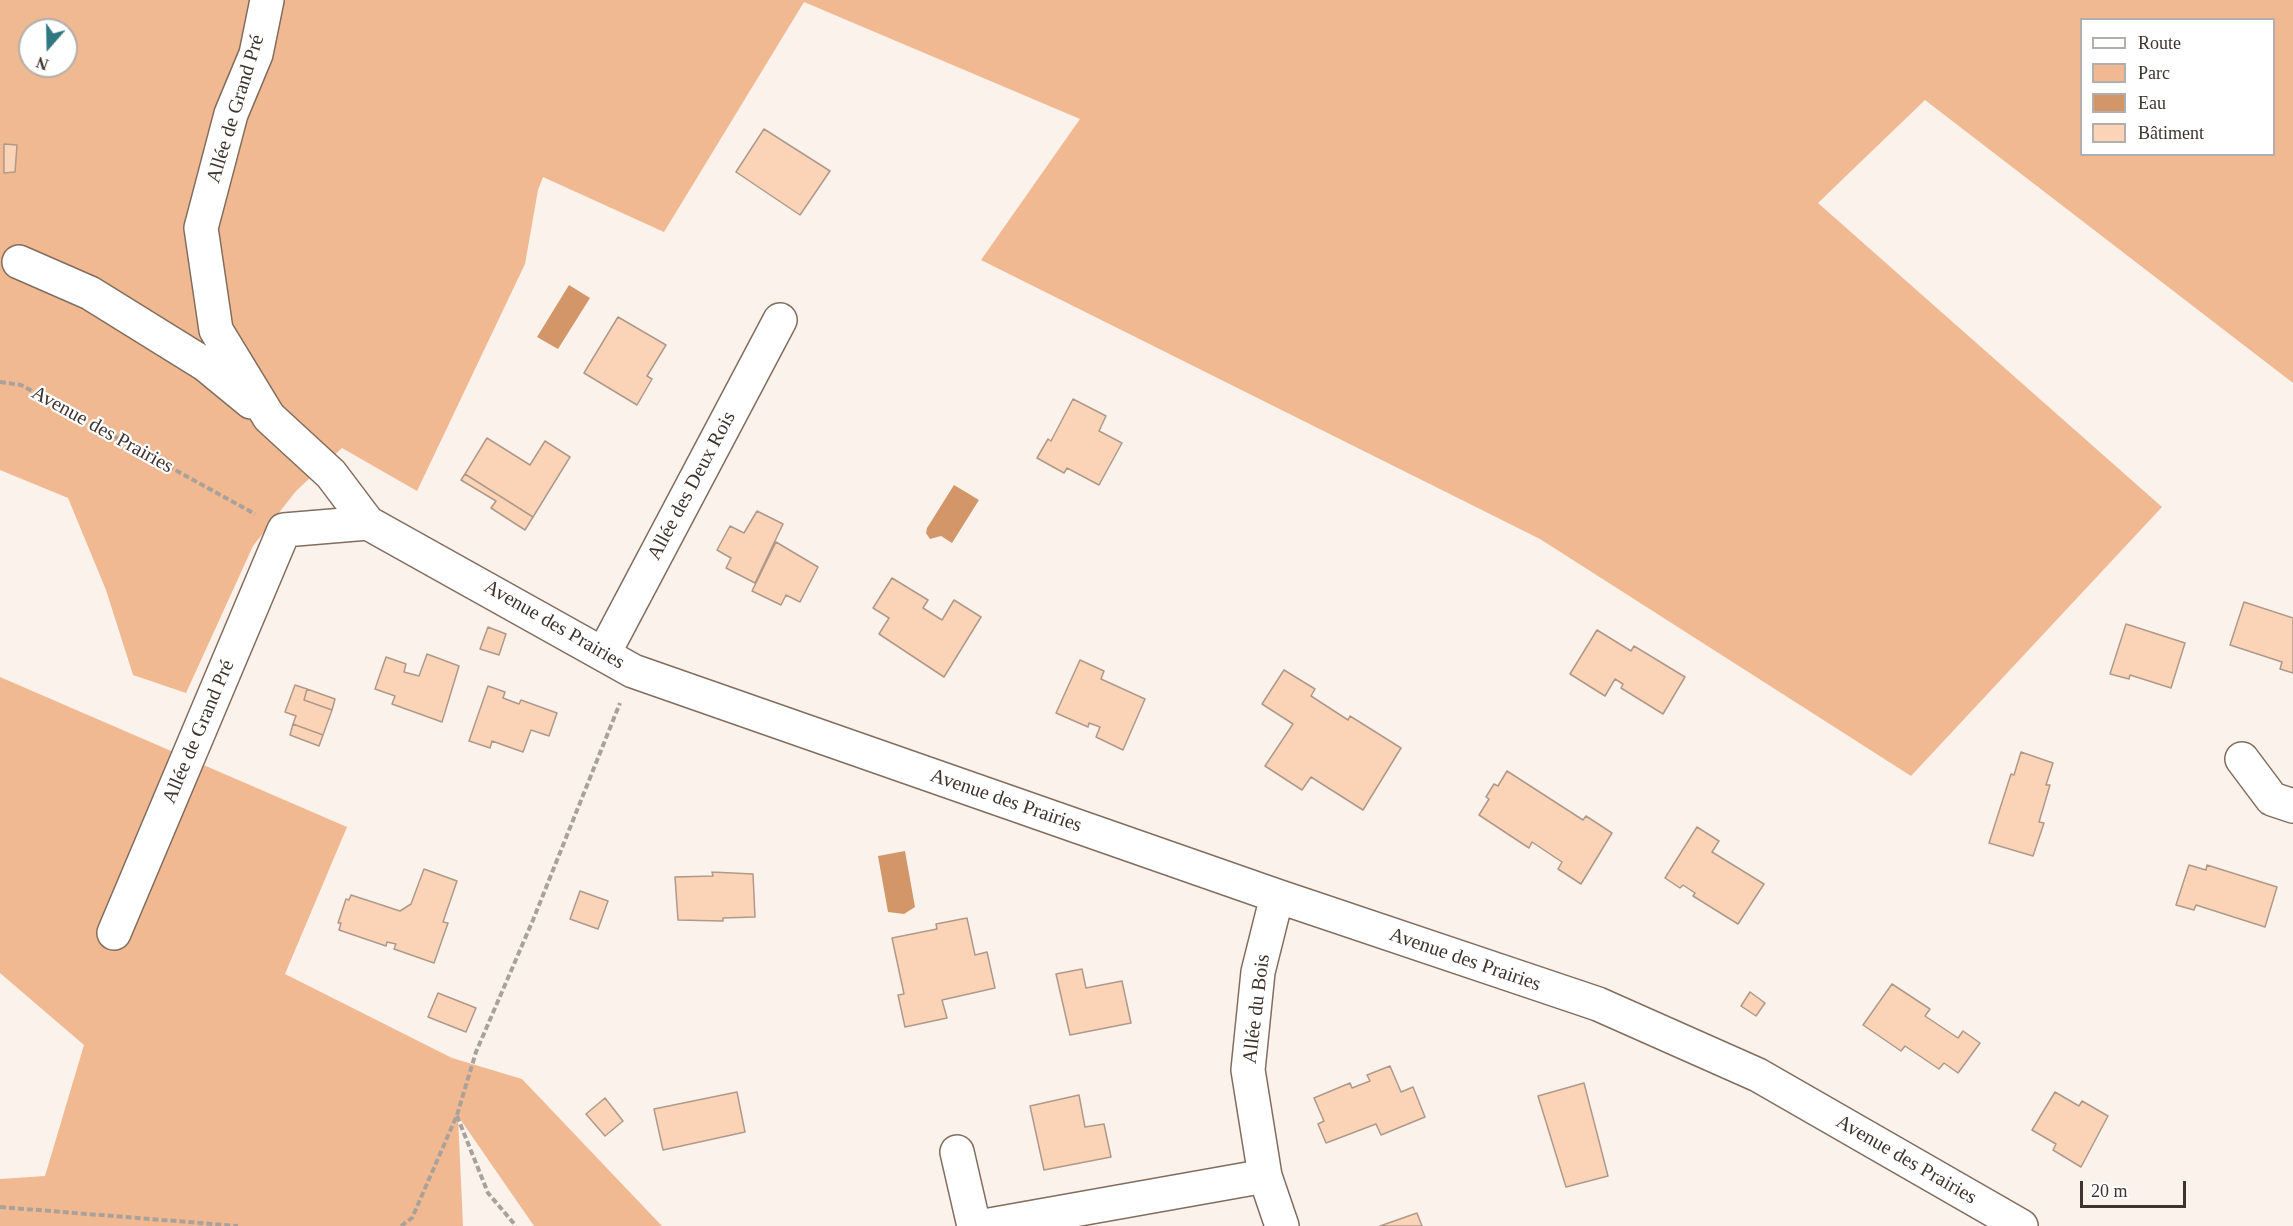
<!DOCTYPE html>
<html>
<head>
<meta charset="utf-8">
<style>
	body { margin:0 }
	#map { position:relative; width:2293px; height:1226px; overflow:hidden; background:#fcf2ec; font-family:"Times New Roman",serif }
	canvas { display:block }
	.legend { position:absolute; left:2080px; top:18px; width:195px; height:138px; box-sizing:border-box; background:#fff; border:2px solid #b2aeab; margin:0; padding:8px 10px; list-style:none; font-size:18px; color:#3e342e }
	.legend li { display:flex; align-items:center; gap:12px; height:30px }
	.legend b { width:30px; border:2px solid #b2aeab }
	.north { position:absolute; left:18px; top:18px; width:60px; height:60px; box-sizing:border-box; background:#fff; border:2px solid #b2aeab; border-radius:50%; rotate:200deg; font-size:16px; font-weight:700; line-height:24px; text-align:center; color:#3e342e }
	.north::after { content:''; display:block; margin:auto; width:21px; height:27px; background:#307881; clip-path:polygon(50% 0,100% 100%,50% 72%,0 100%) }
	.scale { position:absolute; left:2080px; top:1181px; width:106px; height:27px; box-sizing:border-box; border:3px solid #3e342e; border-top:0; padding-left:8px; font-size:18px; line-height:21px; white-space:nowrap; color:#3e342e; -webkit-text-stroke:4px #fff; paint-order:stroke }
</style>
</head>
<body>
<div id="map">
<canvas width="2293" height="1226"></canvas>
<ul class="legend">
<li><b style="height:8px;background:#fff"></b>Route</li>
<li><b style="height:16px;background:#f1b991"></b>Parc</li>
<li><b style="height:16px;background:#d39668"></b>Eau</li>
<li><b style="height:16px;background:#fbd4b8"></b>Bâtiment</li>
</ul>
<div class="north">N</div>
<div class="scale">20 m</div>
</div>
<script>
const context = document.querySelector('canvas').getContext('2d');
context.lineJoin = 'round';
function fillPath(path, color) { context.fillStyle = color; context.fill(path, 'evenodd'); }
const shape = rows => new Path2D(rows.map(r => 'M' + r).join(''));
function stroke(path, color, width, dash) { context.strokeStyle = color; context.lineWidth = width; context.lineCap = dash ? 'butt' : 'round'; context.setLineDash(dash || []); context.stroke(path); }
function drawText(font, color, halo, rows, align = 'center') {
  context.font = font + ' "Times New Roman",serif'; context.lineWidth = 4.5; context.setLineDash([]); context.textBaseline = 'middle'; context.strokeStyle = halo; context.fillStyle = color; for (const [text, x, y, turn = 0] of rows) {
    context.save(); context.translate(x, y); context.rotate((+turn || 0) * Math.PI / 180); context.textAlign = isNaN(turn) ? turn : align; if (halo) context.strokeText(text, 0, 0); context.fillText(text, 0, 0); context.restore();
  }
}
fillPath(shape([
	[0,0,2293,0,2293,383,1925,100,1818,203,2162,507,1911,776,1540,539,981,260,1080,119,804,2,664,232,543,177,538,190,525,264,417,491,342,448,296,491,253,546,186,693,133,675,106,590,68,498,0,470],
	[2082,20,2274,20,2274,154,2082,154],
	[30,30,66,30,66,66,30,66],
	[0,677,347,827,285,974,452,1058,522,1079,662,1226,534,1226,458,1116,463,1226,0,1226,0,1179,45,1176,84,1045,0,973]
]), '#f1b991');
fillPath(shape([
	[569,285,590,298,558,349,537,337],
	[954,485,979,500,952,543,941,536,930,539,926,533,927,528],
	[905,851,915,907,904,914,888,912,878,856]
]), '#d39668');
const building = shape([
	[764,129,830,171,800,215,736,172,764,129],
	[4,144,17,145,15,172,4,173,4,144],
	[618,317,666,345,647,376,652,379,637,405,584,373,618,317],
	[1073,399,1106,416,1099,431,1122,443,1099,485,1067,468,1064,473,1037,458,1048,439,1051,441,1073,399],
	[487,438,530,465,545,441,570,457,533,517,465,474,487,438],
	[465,474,533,517,525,530,491,508,496,501,461,480,465,474],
	[757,511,783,524,755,583,726,568,731,558,717,550,730,526,744,533,757,511],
	[776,542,818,567,800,602,786,595,781,605,752,591,776,542],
	[892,578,928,600,923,608,942,620,954,600,981,617,944,677,879,634,889,618,873,608,892,578],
	[2244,602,2293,618,2293,673,2280,669,2282,662,2230,645,2244,602],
	[2126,624,2185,643,2171,688,2130,675,2129,679,2110,674,2126,624],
	[488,627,506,634,499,655,480,649,488,627],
	[1597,630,1631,651,1634,646,1685,677,1663,714,1621,688,1623,684,1615,679,1605,696,1570,674,1597,630],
	[427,654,459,666,442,722,392,704,395,696,375,689,386,657,406,664,404,672,419,676,427,654],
	[1080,660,1104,671,1101,679,1145,699,1123,750,1096,737,1100,727,1089,723,1088,727,1056,713,1080,660],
	[1284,670,1315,689,1311,696,1348,720,1350,716,1401,748,1363,810,1311,777,1302,790,1265,766,1293,724,1262,704,1284,670],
	[295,685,307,689,304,700,332,710,323,735,293,724,296,716,285,712,295,685],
	[488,686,505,692,503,698,519,704,521,700,557,713,549,736,531,730,523,752,492,741,490,748,469,741,488,686],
	[307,689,335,699,332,710,304,700,307,689],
	[293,724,323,735,319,746,290,735,293,724],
	[2021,752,2053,763,2046,785,2050,785,2039,822,2044,823,2033,856,1989,843,2011,774,2014,775,2021,752],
	[1507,771,1583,820,1586,816,1612,833,1581,884,1558,869,1562,862,1532,842,1529,848,1479,815,1489,799,1486,797,1494,784,1498,786,1507,771],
	[1697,827,1719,841,1712,852,1764,884,1738,924,1693,896,1695,893,1683,885,1680,888,1665,878,1697,827],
	[2189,865,2206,870,2207,865,2277,887,2265,927,2196,905,2194,910,2176,905,2189,865],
	[424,869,457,881,443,922,448,923,434,963,394,949,396,944,387,942,386,946,339,930,341,923,338,923,346,899,349,900,351,895,400,911,411,904,424,869],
	[712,872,753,874,755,917,723,918,723,921,678,920,675,877,713,876,712,872],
	[580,891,608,901,598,929,570,919,580,891],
	[967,918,975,955,987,952,995,988,942,1000,947,1018,905,1027,898,995,904,994,892,938,937,929,936,924,967,918],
	[1082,969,1086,988,1122,981,1131,1023,1070,1035,1056,974,1082,969],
	[1892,984,1930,1009,1925,1016,1958,1038,1963,1031,1980,1043,1958,1073,1944,1063,1939,1069,1905,1046,1901,1051,1863,1025,1892,984],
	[1750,992,1765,1003,1756,1016,1741,1006,1750,992],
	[438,993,476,1008,466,1032,428,1017,438,993],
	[1390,1066,1401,1092,1413,1087,1425,1117,1381,1135,1376,1124,1326,1143,1318,1124,1324,1121,1314,1098,1350,1083,1352,1088,1370,1081,1367,1075,1390,1066],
	[1584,1083,1608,1176,1566,1187,1538,1096,1584,1083],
	[737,1092,745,1132,663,1150,654,1109,737,1092],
	[2055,1092,2079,1106,2082,1101,2108,1116,2081,1167,2053,1150,2056,1144,2032,1130,2055,1092],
	[1079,1095,1085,1127,1104,1124,1111,1157,1044,1170,1030,1106,1079,1095],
	[605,1098,623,1121,605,1136,586,1114,605,1098],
	[1417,1213,1422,1226,1380,1226,1417,1213]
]);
fillPath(building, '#fbd4b8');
stroke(building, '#af9989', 1.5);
const street = shape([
	[267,0,256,54,231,114,201,228,216,330,269,417,331,474,368,523],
	[19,262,90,293,206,365,251,402],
	[604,653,780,320],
	[2242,759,2272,799,2293,806],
	[1277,896,1258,972,1248,1070,1265,1176,1282,1226],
	[114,933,284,530,368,523,633,671,1277,896,1598,1004,1758,1075,2021,1226],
	[957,1152,974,1226],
	[984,1226,1265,1176]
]);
stroke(street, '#816d5e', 36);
stroke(shape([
	[0,382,21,385,255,514],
	[457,1116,488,1193,516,1226],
	[0,1207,238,1226],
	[401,1226,412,1218,457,1115,476,1052,533,920,620,703]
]), '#aba19b', 4, [6, 3]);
stroke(street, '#fff', 33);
drawText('20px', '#3e342e', '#fff', [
	["Allée de Grand Pré",236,109,-73],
	["Avenue des Prairies",102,430,29],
	["Allée des Deux Rois",692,486,-62],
	["Avenue des Prairies",554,625,30],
	["Allée de Grand Pré",199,732,-67],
	["Avenue des Prairies",1006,801,19],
	["Avenue des Prairies",1465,960,19],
	["Allée du Bois",1257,1009,-83],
	["Avenue des Prairies",1906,1160,30]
]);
</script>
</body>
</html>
